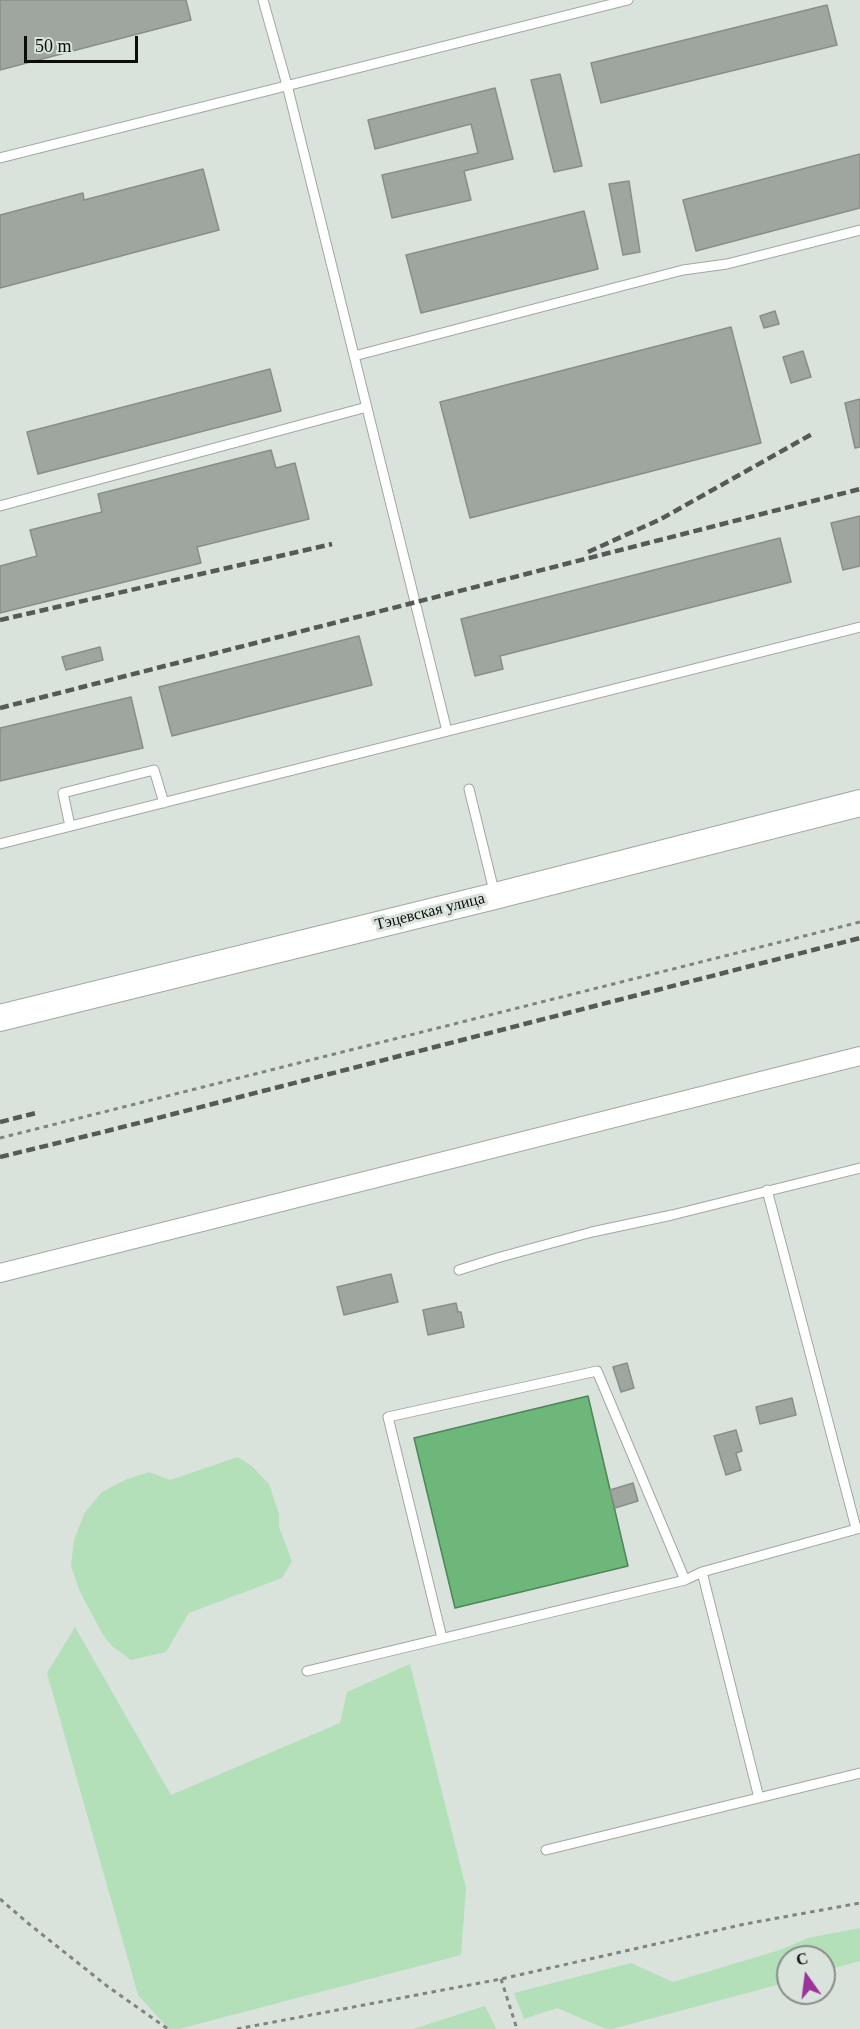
<!DOCTYPE html>
<html>
<head>
<meta charset="utf-8">
<style>
	body { margin:0 }
	#map { position:relative; width:860px; height:2029px; overflow:hidden; background:#dae3db; font-family:Georgia,serif }
	canvas { display:block }
	.north { position:absolute; left:776px; top:1945px; width:60px; height:60px; box-sizing:border-box; background:#dae3db; border:2px solid #878e88; border-radius:50%; rotate:346deg; font-size:16px; font-weight:700; line-height:24px; text-align:center; color:#0b0e0b }
	.north::after { content:''; display:block; margin:auto; width:21px; height:27px; background:#9c3599; clip-path:polygon(50% 0,100% 100%,50% 72%,0 100%) }
	.scale { position:absolute; left:24px; top:36px; width:114px; height:27px; box-sizing:border-box; border:3px solid #0b0e0b; border-top:0; padding-left:8px; font-size:18px; line-height:21px; white-space:nowrap; color:#0b0e0b; -webkit-text-stroke:4px #dae3db; paint-order:stroke }
</style>
</head>
<body>
<div id="map">
<canvas width="860" height="2029"></canvas>
<div class="north">С</div>
<div class="scale">50 m</div>
</div>
<script>
const context = document.querySelector('canvas').getContext('2d');
context.lineJoin = 'round';
function fillPath(path, color) { context.fillStyle = color; context.fill(path, 'evenodd'); }
const shape = rows => new Path2D(rows.map(r => 'M' + r).join(''));
function stroke(path, color, width, dash) { context.strokeStyle = color; context.lineWidth = width; context.lineCap = dash ? 'butt' : 'round'; context.setLineDash(dash || []); context.stroke(path); }
function drawText(font, color, halo, rows, align = 'center') {
  context.font = font + ' Georgia,serif'; context.lineWidth = 6; context.setLineDash([]); context.textBaseline = 'middle'; context.strokeStyle = halo; context.fillStyle = color; for (const [text, x, y, turn = 0] of rows) {
    context.save(); context.translate(x, y); context.rotate((+turn || 0) * Math.PI / 180); context.textAlign = isNaN(turn) ? turn : align; if (halo) context.strokeText(text, 0, 0); context.fillText(text, 0, 0); context.restore();
  }
}
fillPath(shape([
	[238,1457,253,1467,269,1484,279,1514,279,1527,292,1561,282,1578,189,1613,166,1652,131,1660,112,1646,103,1635,80,1592,71,1566,74,1540,85,1512,102,1492,125,1480,149,1472,170,1480],
	[75,1627,171,1795,340,1723,347,1692,410,1664,466,1888,461,1955,179,2029,169,2029,138,1995,47,1673],
	[860,1928,860,1961,824,1971,824,1957,788,1957,788,1982,612,2029,606,2029,557,2008,524,2019,514,1993,631,1963,673,1982,780,1950,808,1938],
	[485,2006,496,2028,495,2029,413,2029]
]), '#b3dfb9');
const water = shape([
	[588,1396,628,1566,455,1608,414,1438,588,1396]
]);
fillPath(water, '#6db77b');
stroke(water, '#508459', 1.5);
const building = shape([
	[0,0,186,0,191,20,0,70,0,0],
	[827,5,837,45,601,103,591,63,827,5],
	[560,74,582,166,554,172,531,80,560,74],
	[495,88,513,159,464,171,471,200,392,218,382,175,478,153,471,124,375,149,368,120,495,88],
	[860,154,860,208,696,251,683,200,860,154],
	[203,169,219,230,0,288,0,215,83,193,84,200,203,169],
	[629,181,640,252,623,255,609,184,629,181],
	[584,211,598,269,421,313,406,255,584,211],
	[775,311,779,324,764,328,760,316,775,311],
	[731,327,761,443,470,518,440,402,731,327],
	[803,351,811,377,791,383,783,357,803,351],
	[270,369,281,411,38,474,27,432,270,369],
	[860,399,860,447,855,448,845,403,860,399],
	[271,450,276,468,295,463,309,519,197,547,201,563,0,613,0,566,37,556,30,530,102,512,98,494,271,450],
	[860,516,860,566,843,570,831,523,860,516],
	[780,538,791,582,500,656,503,669,475,676,461,619,780,538],
	[359,636,372,685,172,736,159,687,359,636],
	[100,647,103,660,66,670,62,657,100,647],
	[131,697,143,748,0,781,0,728,131,697],
	[391,1274,398,1302,344,1315,337,1287,391,1274],
	[456,1303,458,1312,461,1312,464,1327,428,1335,423,1310,456,1303],
	[627,1363,634,1388,621,1392,613,1367,627,1363],
	[792,1398,796,1415,760,1424,756,1407,792,1398],
	[736,1430,742,1451,736,1453,741,1470,726,1475,714,1436,736,1430],
	[633,1483,638,1501,615,1508,610,1490,633,1483]
]);
fillPath(building, '#9ea69f');
stroke(building, '#878f88', 1.5);
const lane = shape([
	[263,0,287,85,447,731],
	[0,158,628,0],
	[354,356,683,270,727,264,860,230],
	[0,506,367,407],
	[469,789,495,895],
	[70,826,63,793,154,770,164,803],
	[0,844,860,627],
	[767,1190,856,1528],
	[459,1270,497,1258,592,1232,672,1215,860,1168],
	[702,1572,759,1798],
	[442,1638,388,1417,597,1371,685,1580],
	[307,1671,685,1580,702,1572,860,1528],
	[546,1850,860,1773]
]);
const street = shape([
	[0,1273,860,1056]
]);
const secondary = shape([
	[0,1018,495,896,860,803]
]);
stroke(lane, '#a0a8a1', 11);
stroke(street, '#a0a8a1', 20);
stroke(secondary, '#a0a8a1', 28);
stroke(shape([
	[0,1138,860,922],
	[0,1899,29,1924,107,1986,168,2029],
	[501,1979,517,2029],
	[237,2029,501,1979,745,1924,860,1903]
]), '#7e857f', 3, [4.5, 4.5]);
stroke(lane, '#fff', 9);
stroke(street, '#fff', 18);
stroke(secondary, '#fff', 26);
stroke(shape([
	[588,552,661,519,812,434],
	[0,620,332,544],
	[0,708,860,489],
	[0,1122,36,1113],
	[0,1157,107,1131,860,938]
]), '#555a56', 4.5, [9, 4.5]);
drawText('16px', '#0b0e0b', '#dae3db', [
	["Тэцевская улица",430,912,-14]
]);
</script>
</body>
</html>
